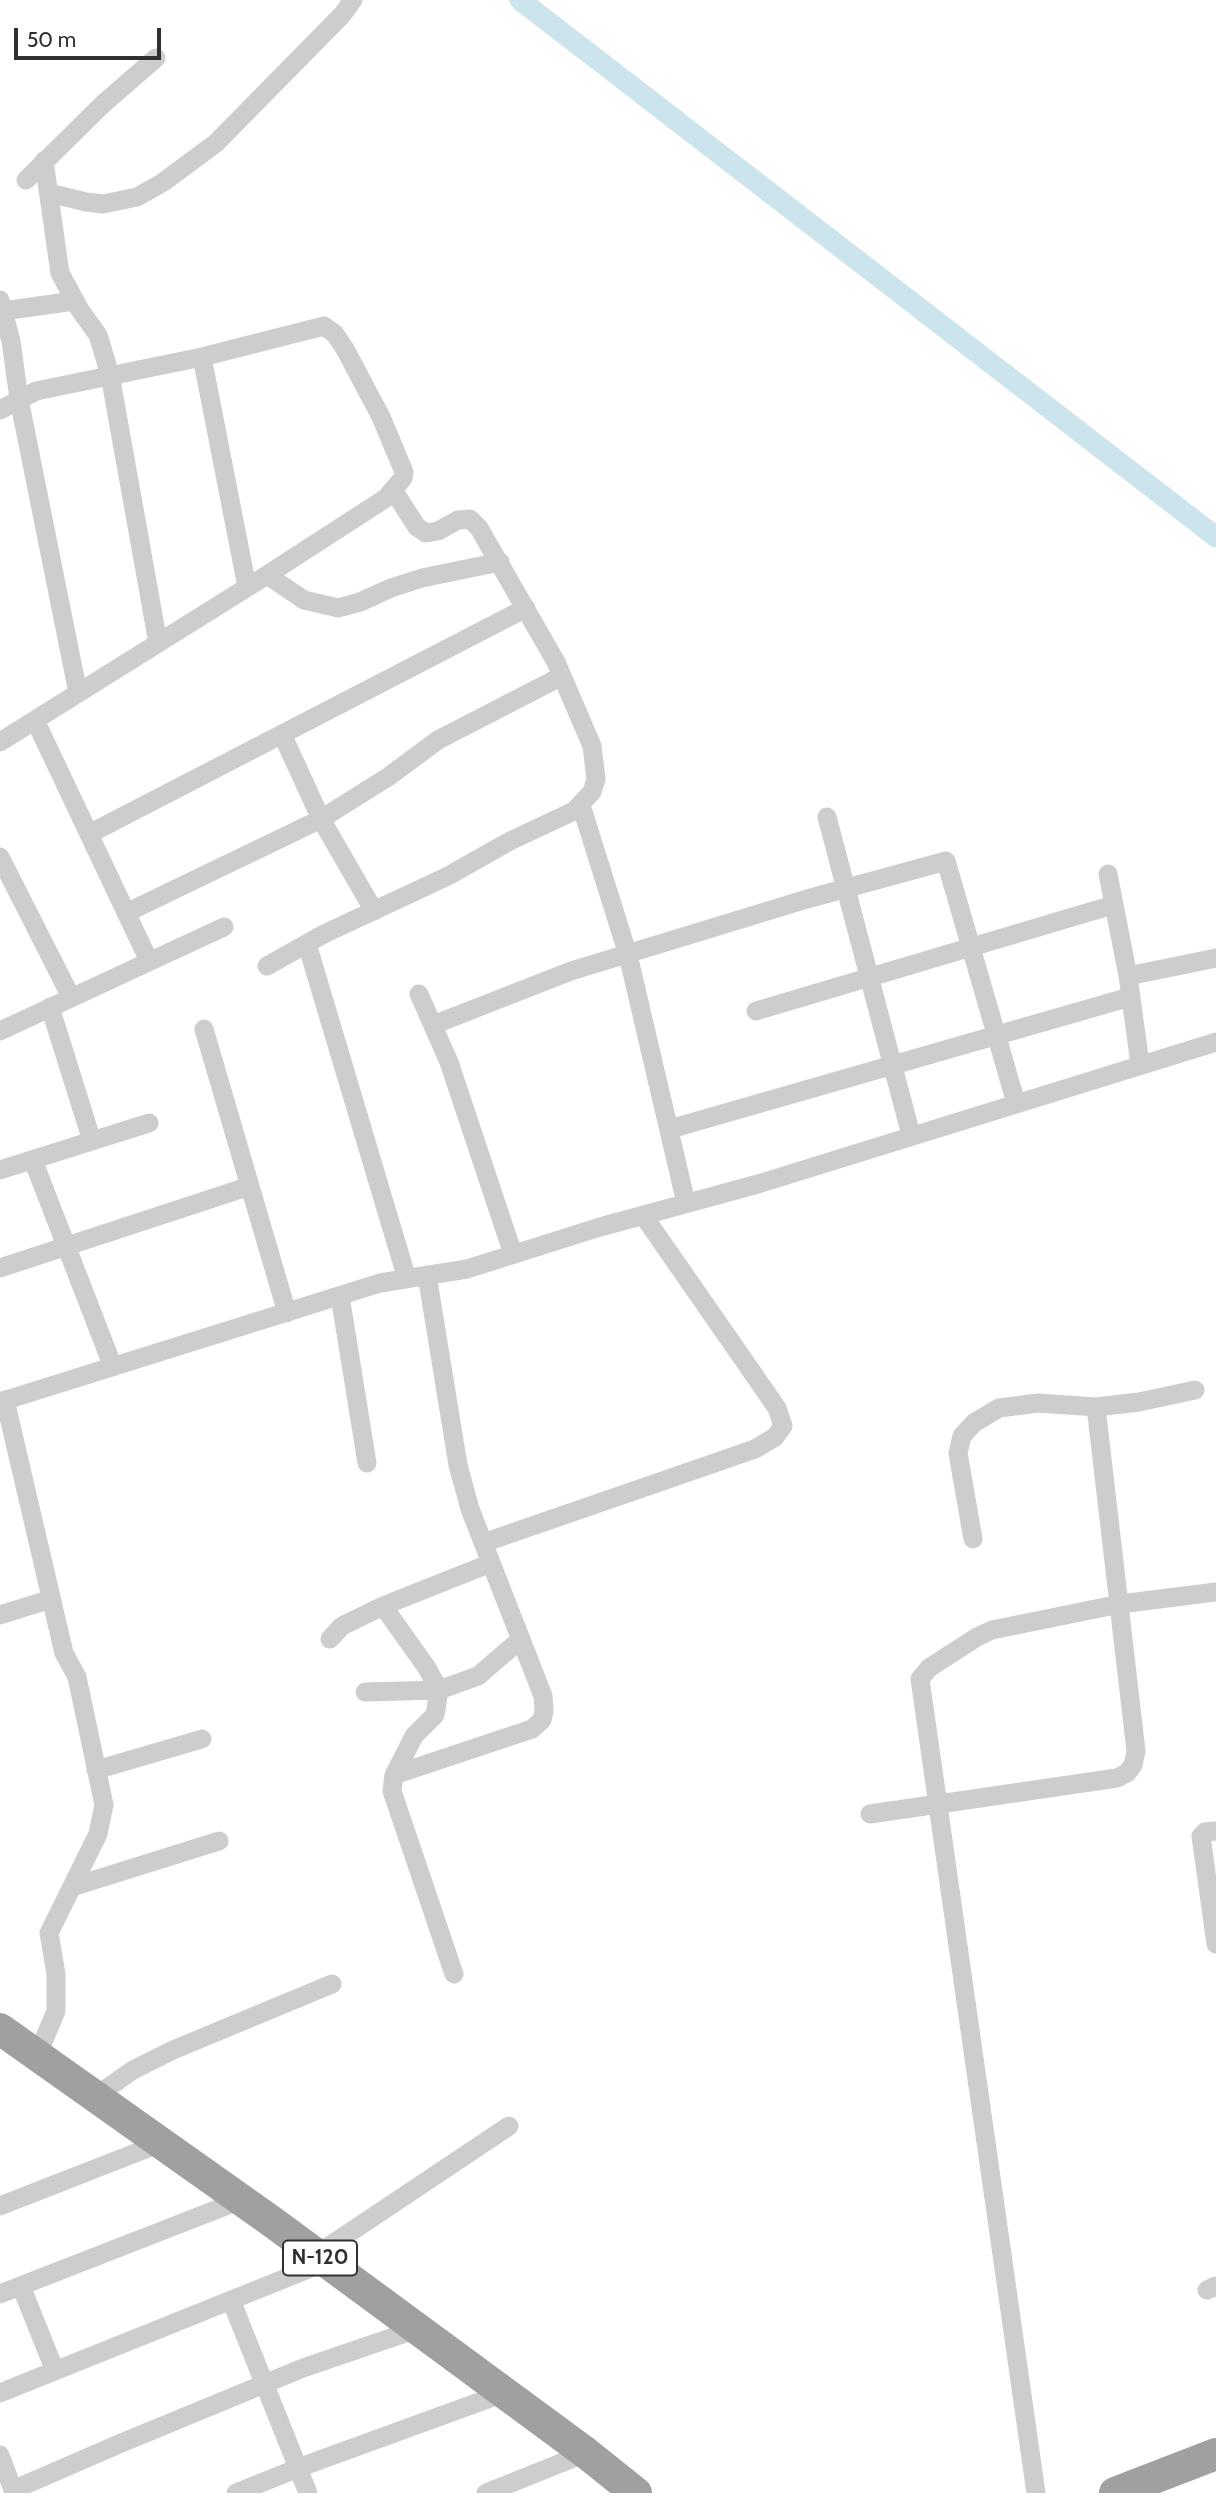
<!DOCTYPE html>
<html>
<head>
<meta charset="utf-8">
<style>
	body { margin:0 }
	#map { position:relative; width:1216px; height:2493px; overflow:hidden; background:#fff; font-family:Cabin,sans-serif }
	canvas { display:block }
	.scale { position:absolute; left:14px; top:28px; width:147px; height:32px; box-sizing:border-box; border:4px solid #303030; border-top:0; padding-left:9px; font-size:21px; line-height:24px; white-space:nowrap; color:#303030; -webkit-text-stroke:5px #fff; paint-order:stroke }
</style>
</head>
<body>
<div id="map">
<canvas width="1216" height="2493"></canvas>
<div class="scale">50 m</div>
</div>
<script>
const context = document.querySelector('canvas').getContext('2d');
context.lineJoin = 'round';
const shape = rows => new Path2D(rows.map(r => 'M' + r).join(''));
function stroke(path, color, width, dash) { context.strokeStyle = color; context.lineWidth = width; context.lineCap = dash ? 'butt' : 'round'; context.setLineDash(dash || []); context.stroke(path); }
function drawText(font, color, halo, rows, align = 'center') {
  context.font = font + ' Cabin,sans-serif'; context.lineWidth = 7; context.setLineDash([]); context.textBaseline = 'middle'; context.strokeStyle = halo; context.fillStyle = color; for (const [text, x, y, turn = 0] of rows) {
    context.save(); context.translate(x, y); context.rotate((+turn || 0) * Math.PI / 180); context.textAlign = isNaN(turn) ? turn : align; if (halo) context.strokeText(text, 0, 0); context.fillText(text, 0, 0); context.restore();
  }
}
stroke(shape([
	[520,0,1216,537]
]), '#cce5ec', 21);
stroke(shape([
	[44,161,60,273,80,310,98,335,110,375,158,643],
	[26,180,103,104,156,58],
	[49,193,86,202,103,204,137,197,162,183,216,143,342,15,353,0],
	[0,300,11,341,19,399,78,693],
	[3,311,74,301],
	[202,357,247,587],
	[0,410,36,391,202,357,324,326,335,334,345,349,381,417,404,472,403,478,386,498,267,575,0,742],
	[267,575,304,600,338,608,360,602,391,588,422,578,500,562],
	[35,720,149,961],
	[282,734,321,819,374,911],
	[581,805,628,955,686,1203],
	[827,817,911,1135],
	[89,834,526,608],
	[0,857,71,997],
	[1108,874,1128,976,1140,1064],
	[126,913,321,819,388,777,438,740,562,676],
	[307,944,407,1279],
	[267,966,324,934,448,876,510,841,574,811,592,792,596,779,592,746,556,662,479,528,470,519,458,520,438,531,426,533,417,527,393,490],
	[1128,976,1216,958],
	[419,994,449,1062,513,1254],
	[50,1007,92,1141],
	[756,1011,1113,905],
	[433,1025,571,971,807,899,946,861,1016,1103],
	[204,1029,287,1313],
	[0,1031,224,927],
	[670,1129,1130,997],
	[33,1160,113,1367],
	[0,1170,149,1123],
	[0,1268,250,1186],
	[340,1296,367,1463],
	[5,1400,64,1653,77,1677,104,1805,98,1834,49,1933,56,1974,56,2011,38,2054],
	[0,1402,380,1283,467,1269,600,1227,758,1184,1216,1042],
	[973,1539,958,1453,962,1436,974,1423,999,1408,1038,1403,1096,1407,1139,1402,1195,1390],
	[483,1543,755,1449,775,1437,783,1426,777,1408,643,1215],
	[383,1606,427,1668,439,1690,435,1715,414,1736,394,1775,392,1791,454,1974],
	[0,1615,51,1599],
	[330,1639,342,1626,383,1606,491,1563],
	[365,1692,439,1690,478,1676,521,1639],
	[96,1770,202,1739],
	[394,1775,532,1729,542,1720,544,1711,543,1696,470,1509,458,1465,427,1275],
	[870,1814,1117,1778,1127,1773,1133,1765,1136,1751,1096,1407],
	[1216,1831,1205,1832,1201,1836,1216,1944],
	[72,1887,219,1841],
	[96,2096,133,2070,173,2050,332,1984],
	[0,2206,161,2143],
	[316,2255,509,2126],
	[21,2286,55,2371],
	[1207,2290,1216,2286],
	[0,2294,241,2200],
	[231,2300,308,2493],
	[0,2393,326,2262],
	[0,2455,13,2490,119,2444,303,2368,417,2329],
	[236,2493,298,2468,504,2393],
	[486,2493,586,2453],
	[1036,2493,920,1679,929,1668,977,1637,992,1630,1120,1604,1216,1592]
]), '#cdcdcd', 19);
stroke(shape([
	[0,2029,271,2221,586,2453,636,2493],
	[1115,2493,1216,2454]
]), '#a0a0a0', 32);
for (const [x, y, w] of [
	[320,2258,74]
]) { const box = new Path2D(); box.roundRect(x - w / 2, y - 17.5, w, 35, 5); context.fillStyle = '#fff'; context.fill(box); stroke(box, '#303030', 2); }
drawText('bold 21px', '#303030', null, [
	["N-120",320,2258]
]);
</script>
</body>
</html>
